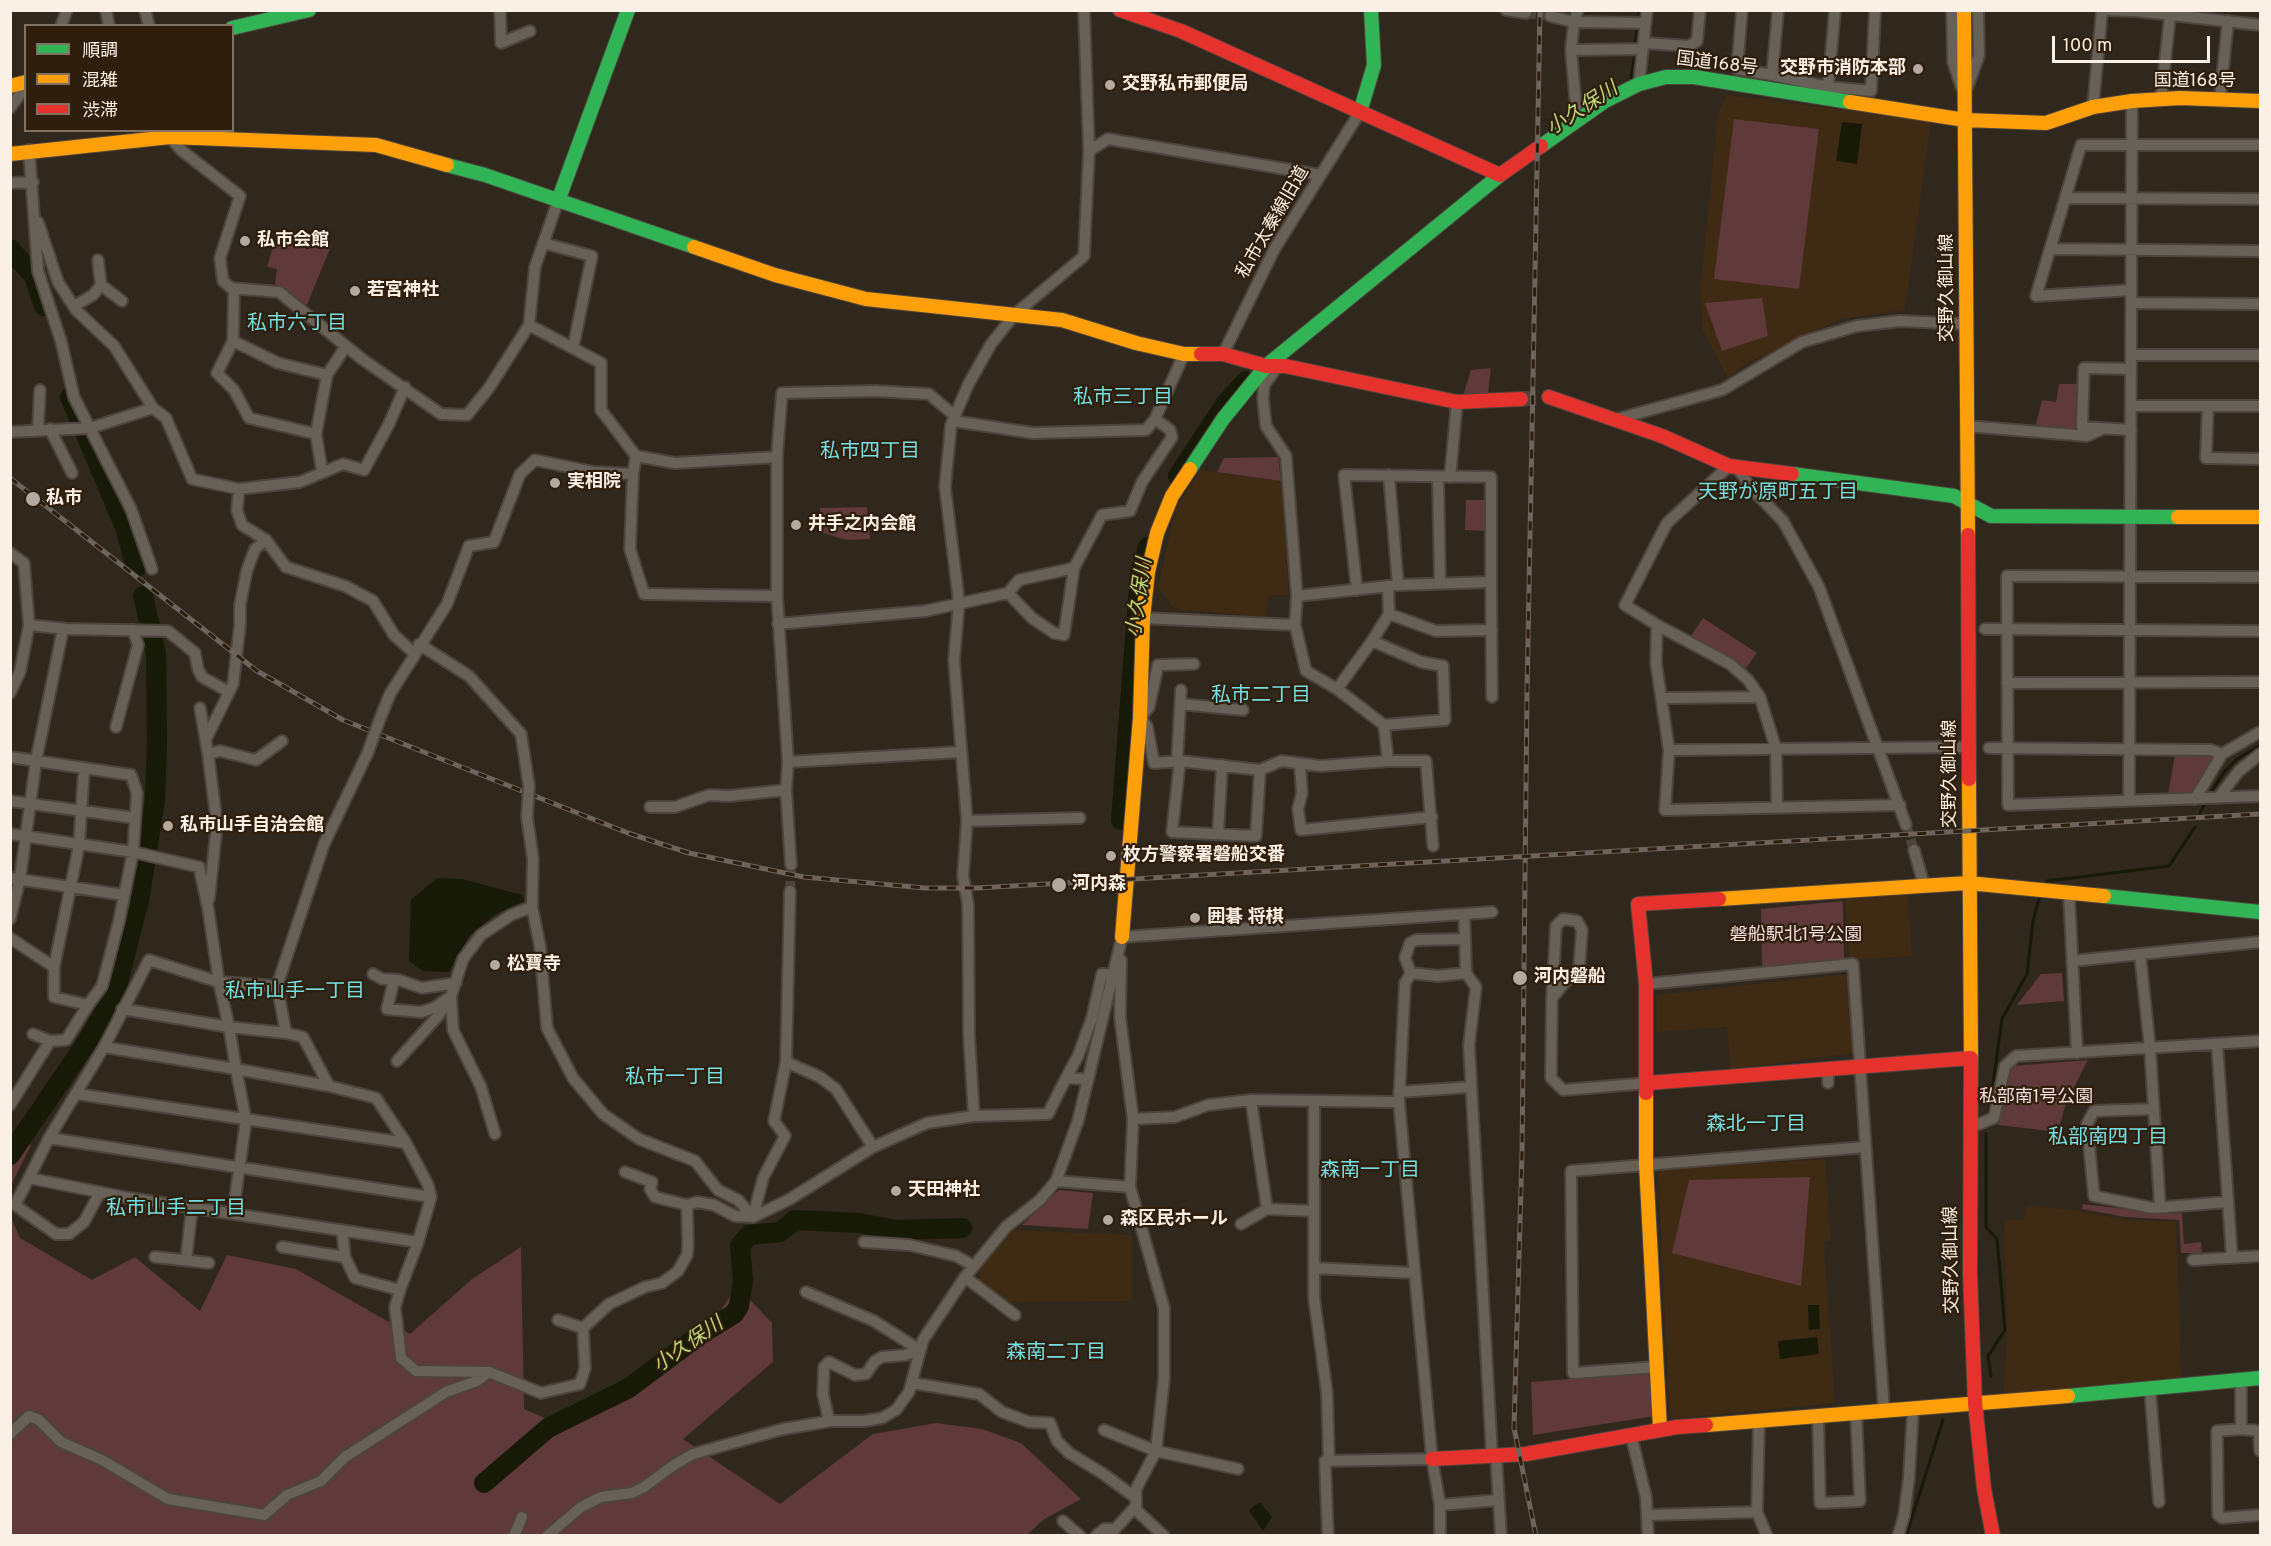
<!DOCTYPE html>
<html>
<head>
<meta charset="utf-8">
<style>
	body { margin:0 }
	#map { position:relative; width:2271px; height:1546px; overflow:hidden; background:#30271d; font-family:Overpass,"Noto Sans JP",sans-serif }
	canvas { display:block }
	.frame { position:absolute; inset:0; border:12px solid #fbf0e5; pointer-events:none }
	.legend { position:absolute; left:24px; top:24px; width:210px; height:108px; box-sizing:border-box; background:#2e1e0b; border:2px solid #807262; margin:0; padding:8px 10px; list-style:none; font-size:18px; color:#fbf0e5 }
	.legend li { display:flex; align-items:center; gap:12px; height:30px }
	.legend b { width:30px; border:2px solid #807262 }
	.scale { position:absolute; left:2052px; top:36px; width:158px; height:27px; box-sizing:border-box; border:3px solid #fbf0e5; border-top:0; padding-left:8px; font-size:18px; line-height:21px; white-space:nowrap; color:#fbf0e5; -webkit-text-stroke:4px #2e1e0b; paint-order:stroke }
</style>
</head>
<body>
<div id="map">
<canvas width="2271" height="1546"></canvas>
<div class="frame"></div>
<ul class="legend">
<li><b style="height:8px;background:#30b455"></b>順調</li>
<li><b style="height:8px;background:#ff9f0a"></b>混雑</li>
<li><b style="height:8px;background:#e5322d"></b>渋滞</li>
</ul>
<div class="scale">100 m</div>
</div>
<script>
const context = document.querySelector('canvas').getContext('2d');
context.lineJoin = 'round';
function fillPath(path, color) { context.fillStyle = color; context.fill(path, 'evenodd'); }
const shape = rows => new Path2D(rows.map(r => 'M' + r).join(''));
function stroke(path, color, width, dash) { context.strokeStyle = color; context.lineWidth = width; context.lineCap = dash ? 'butt' : 'round'; context.setLineDash(dash || []); context.stroke(path); }
function drawText(font, color, halo, rows, align = 'center') {
  context.font = font + ' Overpass,"Noto Sans JP",sans-serif'; context.lineWidth = 4.5; context.setLineDash([]); context.textBaseline = 'middle'; context.strokeStyle = halo; context.fillStyle = color; for (const [text, x, y, turn = 0] of rows) {
    context.save(); context.translate(x, y); context.rotate((+turn || 0) * Math.PI / 180); context.textAlign = isNaN(turn) ? turn : align; if (halo) context.strokeText(text, 0, 0); context.fillText(text, 0, 0); context.restore();
  }
}
fillPath(shape([
	[1727,95,1931,121,1905,310,1840,319,1742,366,1728,378,1702,329,1701,283,1718,113],
	[1201,470,1281,481,1289,595,1268,595,1266,617,1174,609,1158,587,1176,507],
	[1908,894,1912,956,1849,960,1845,898],
	[1848,974,1854,1053,1731,1069,1727,1027,1657,1032,1657,995],
	[1825,1159,1831,1241,1824,1242,1835,1403,1670,1419,1658,1174,1663,1170],
	[2027,1206,2067,1209,2128,1220,2176,1222,2182,1380,2004,1394,2007,1330,2004,1220,2024,1220],
	[1014,1230,1132,1235,1132,1301,1007,1302,980,1283,980,1268]
]), '#3f2a14');
fillPath(shape([
	[1734,119,1819,129,1799,289,1714,279],
	[277,233,331,246,307,305,275,284,277,269,267,267],
	[1762,298,1768,336,1722,351,1705,303],
	[1491,368,1488,394,1463,396,1471,370],
	[2059,384,2077,384,2075,431,2035,428,2042,400,2056,402],
	[1278,457,1281,481,1217,472,1224,458],
	[1466,500,1485,500,1485,531,1465,530],
	[867,507,870,539,846,540,820,532,820,508],
	[1703,618,1757,653,1746,668,1691,636],
	[2175,755,2216,755,2192,793,2168,794],
	[1843,901,1844,960,1762,968,1761,909],
	[2062,973,2064,1001,2017,1005,2041,974],
	[2088,1060,2066,1103,2058,1132,1998,1125,2012,1066],
	[11,1135,31,1145,11,1185],
	[1810,1177,1801,1286,1672,1253,1689,1180],
	[1059,1190,1093,1193,1088,1229,1022,1225],
	[2083,1204,2165,1214,2182,1213,2184,1244,2201,1242,2202,1253,2181,1253,2179,1220,2125,1217,2082,1209],
	[10,1215,20,1238,92,1280,135,1257,200,1311,227,1255,296,1269,410,1334,472,1279,521,1247,524,1409,566,1427,671,1346,717,1316,737,1286,772,1323,773,1362,683,1439,780,1504,873,1434,936,1423,982,1429,1021,1443,1081,1499,1043,1520,1026,1536,11,1535],
	[1645,1373,1653,1378,1655,1416,1533,1435,1531,1382]
]), '#60393a');
fillPath(shape([
	[1842,122,1862,124,1857,164,1836,161],
	[437,878,462,879,522,895,524,901,494,915,469,936,449,972,423,971,409,961,411,900],
	[1808,1305,1819,1305,1820,1329,1809,1330],
	[1817,1337,1819,1354,1780,1359,1778,1341],
	[1260,1502,1272,1517,1263,1531,1249,1510]
]), '#171a07');
stroke(shape([
	[1635,45,1640,10],
	[1631,78,1635,52],
	[2209,795,2225,771,2237,759,2260,746],
	[2200,813,2206,801],
	[2045,886,2047,881,2169,866,2195,827],
	[1989,1112,2002,1019,2027,974,2033,921,2040,895],
	[1986,1133,1986,1227,1997,1239,2005,1330,1988,1356,1991,1376],
	[1906,1536,1943,1420]
]), '#171a07', 3);
stroke(shape([
	[10,249,34,276,44,306],
	[70,397,125,527,136,568],
	[1178,476,1226,403,1246,381],
	[1121,820,1140,573,1148,547],
	[10,1155,87,1042,115,994,139,901,155,800,157,741,156,653,143,596],
	[484,1483,548,1428,629,1388,701,1334,734,1314,739,1306,743,1280,740,1246,749,1235,780,1232,795,1220,859,1223,896,1230,962,1228]
]), '#171a07', 20);
stroke(shape([
	[1526,13,1550,16],
	[1906,825,1914,850],
	[790,891,791,865]
]), '#4e453b', 10, [10, 5]);
stroke(shape([
	[1521,399,1549,397]
]), '#4e453b', 15, [15, 8]);
const street = shape([
	[106,10,109,26],
	[145,10,149,26],
	[500,10,501,43,530,31],
	[1084,10,1089,151,1084,256,1015,314,991,344,968,385,951,425,945,487,959,602,954,660,967,821,963,876,968,904,969,1035,974,1116,1048,1114,1066,1078,1086,1079],
	[1506,10,1526,13],
	[1742,10,1737,69,1772,75,1778,10],
	[1952,10,1953,62,1961,86],
	[2102,10,2136,11,2260,25],
	[1550,16,1574,22,1578,10],
	[61,26,67,10],
	[1644,43,1689,46,1697,41,1700,10],
	[1643,49,1571,50,1574,22,1646,23],
	[1571,50,1576,107],
	[1772,75,1828,87,1835,10],
	[1639,84,1647,10],
	[1828,87,1871,91,1875,10],
	[1967,88,1979,55,1978,10],
	[2220,98,2228,21],
	[2161,99,2170,16],
	[2093,107,2102,10],
	[10,108,26,86],
	[170,137,181,150,240,196,220,258,223,281,231,288,279,292,362,359,441,414,467,415,489,388,529,325,535,267,558,201],
	[29,150,38,271,61,341,74,397,131,509,152,569],
	[1089,151,1108,139,1321,175],
	[10,183,33,182],
	[2065,198,2260,199],
	[38,222,58,282,76,310,114,346,153,408],
	[543,243,592,256,573,348],
	[2050,249,2260,251],
	[101,285,122,301],
	[234,288,233,341,217,373,234,390,249,418,316,434],
	[2131,290,2036,296,2081,145,2260,145],
	[2131,303,2260,304],
	[74,306,93,295,101,285,98,260],
	[529,325,601,363,601,410,636,456,633,474,630,549,644,594,777,596],
	[233,341,278,363,327,375],
	[1223,354,1275,248,1360,112],
	[2131,355,2260,355],
	[1278,366,1264,385,1263,399,1266,426,1286,456,1297,596],
	[2131,406,2260,406],
	[2208,406,2206,458,2260,459],
	[1617,419,1722,390,1802,342,1857,326,1900,321,1966,324],
	[953,421,1033,433,1146,430,1155,419,1184,354],
	[1967,426,2087,436,2100,430],
	[38,429,40,390],
	[50,429,72,473],
	[2131,430,2082,427,2084,368,2131,369],
	[10,432,90,428,153,408,166,418,192,479,239,489,300,482,343,464,364,470,389,424,405,387],
	[636,456,675,463,777,457],
	[1737,467,1750,487,1783,521,1819,587,1906,825],
	[322,471,316,434,327,375,346,346],
	[1389,475,1398,585],
	[1438,477,1440,583],
	[1450,477,1457,402],
	[239,489,237,510,242,525,266,540,286,567,345,586,373,601,394,635,415,654],
	[10,553,24,563,29,625,20,672,10,693],
	[2260,577,2007,576,2008,805,2260,796],
	[1491,582,1492,697],
	[1357,590,1344,475,1491,477,1491,582,1398,585,1297,596,1295,625,1306,671,1337,689,1384,725,1388,761],
	[1008,593,1032,618,1054,633,1064,635,1074,568,1102,515,1130,511,1142,482,1172,437,1170,430,1155,419],
	[1389,614,1436,631,1492,630],
	[1143,618,1295,625],
	[778,624,925,611,1008,593,1019,580,1074,568],
	[29,625,67,629,168,631,195,653,198,669,202,677,229,692],
	[1657,625,1625,605,1667,523,1729,466],
	[1985,629,2260,631],
	[1372,641,1389,614,1388,586],
	[419,644,469,676,521,734,529,786],
	[1194,664,1158,665,1149,707,1140,718,1147,726,1154,763,1180,761,1260,770,1281,761,1320,766,1388,761,1426,761,1433,846],
	[2007,683,2260,682],
	[1337,689,1372,641,1421,662,1443,666,1445,720,1384,725],
	[1663,698,1760,697],
	[1180,704,1243,710],
	[200,708,208,754,220,751,256,760,282,741],
	[381,716,390,694,447,604,469,546,494,542,520,474,535,460,593,472,633,474],
	[116,727,138,645,133,630],
	[206,739,233,684,240,625,240,605,247,570,255,549,266,540],
	[1989,748,2211,750,2222,754,2195,799],
	[1669,750,1969,747],
	[208,754,217,824,209,899],
	[2222,754,2260,732],
	[10,757,131,775,137,793,133,852,119,921,102,986,88,1005],
	[1180,761,1172,832,1256,836,1260,770],
	[788,762,960,752],
	[1177,762,1181,690],
	[1300,766,1302,793,1298,809,1301,830,1432,817],
	[2218,798,2239,771,2260,754],
	[10,801,135,818],
	[2129,801,2132,101],
	[650,807,675,807,709,795,729,796,786,790],
	[1777,807,1776,749,1760,697,1748,680,1730,664,1657,625,1656,663,1669,750,1665,810,1900,805],
	[527,817,533,859,532,907,540,946,547,1028,573,1078,603,1114,639,1139,695,1161,718,1190,738,1200,753,1217],
	[967,821,1080,818],
	[10,834,133,852,199,867,208,908,219,982,277,986],
	[1218,834,1222,765],
	[1914,850,1924,885],
	[791,865,786,790,788,762,777,596,777,455,782,393,876,391,929,394,955,416],
	[10,878,124,895],
	[790,891,786,1062,820,1077,836,1089,873,1147],
	[2069,894,2077,1053],
	[1464,914,1492,912],
	[10,919,20,879,36,761,63,629],
	[10,938,54,967,79,846,84,769],
	[2140,954,2150,1048,2160,1206],
	[1121,960,1120,1017,1133,1119,1130,1187,1164,1308,1164,1379,1156,1451,1136,1489,1136,1510,1164,1536],
	[2072,961,2260,942],
	[1411,973,1438,976,1466,973,1465,939,1416,940,1410,943,1405,958,1411,973,1405,983,1399,1102,1432,1459,1440,1505,1440,1536],
	[1466,973,1476,987,1469,1045,1492,1456],
	[373,974,382,979,399,980,422,988,456,983],
	[394,980,387,1009,421,1012,434,1008,451,996],
	[1646,984,1853,964,1884,1410],
	[1552,998,1565,982,1579,970,1582,930,1577,921,1563,919,1556,926,1552,998,1551,1078,1563,1090,1648,1083],
	[122,1009,229,1027,286,1033],
	[33,1034,50,1041],
	[2217,1044,2232,1258],
	[104,1047,236,1069,329,1086,376,1098,406,1143,428,1185,431,1197,418,1242,129,1198,29,1178,49,1138,104,1047,149,960,219,982,229,1027,236,1069,246,1120,233,1213],
	[397,1061,438,1016,449,1000],
	[1828,1068,1828,1083],
	[1066,1078,1078,1056,1092,1018,1102,974,1115,975],
	[329,1086,303,1037,286,1033,277,986,324,844,368,752],
	[1399,1092,1471,1087],
	[77,1094,406,1143],
	[1251,1100,1267,1209],
	[1314,1102,1314,1298,1327,1393,1329,1460],
	[10,1105,50,1041,66,1040,88,1005,54,997,54,967],
	[2154,1109,2094,1111,2087,1124,2094,1196,2153,1208,2228,1202],
	[1133,1119,1175,1117,1208,1105,1251,1100,1399,1102],
	[1971,1127,1994,1118,2005,1066,2016,1056,2260,1041],
	[495,1134,481,1087,453,1030,451,996,463,959,481,935,511,915,532,907],
	[49,1138,431,1197],
	[625,1172,652,1182,650,1189,655,1197,687,1205],
	[29,1178,15,1205,56,1234,69,1234,84,1222,100,1192],
	[1056,1181,1130,1187],
	[753,1217,763,1178,785,1136,774,1121,786,1062],
	[1241,1224,1267,1209,1314,1211],
	[342,1230,345,1257,355,1278,400,1290,418,1242],
	[864,1242,909,1245,956,1256,974,1266],
	[282,1247,345,1257],
	[155,1257,209,1263],
	[186,1260,192,1208],
	[2193,1260,2260,1256],
	[1314,1268,1415,1273],
	[965,1277,1015,1315],
	[400,1290,395,1307,401,1358,416,1371,489,1372,541,1393,580,1384,585,1368,583,1328,609,1304,645,1287,662,1283,678,1271,687,1255,688,1246,687,1205,697,1202,714,1205,735,1216,753,1217,790,1199,873,1147,927,1123,974,1116],
	[806,1292,874,1321,920,1350],
	[558,1320,583,1328],
	[1656,1367,1573,1373,1571,1171,1866,1147],
	[2241,1380,2241,1429],
	[912,1383,979,1394,1002,1412,1029,1422,1050,1423,1057,1441,1069,1453,1102,1473,1136,1498],
	[2150,1389,2159,1502],
	[1818,1416,1820,1503,1860,1501,1856,1412],
	[1759,1420,1757,1512,1767,1536],
	[829,1421,823,1394,824,1367,829,1362,855,1375,866,1374,875,1361,882,1357,905,1355,920,1350],
	[1104,1430,1156,1451,1238,1469],
	[10,1434,29,1416,39,1420,61,1442,102,1460,168,1499,264,1515,287,1495,321,1481,345,1457,446,1392,477,1381,489,1372],
	[1631,1435,1646,1497,1648,1536],
	[2260,1451,2259,1431,2241,1429,2217,1431,2218,1515,2222,1518,2260,1515],
	[1496,1455,1501,1536],
	[1440,1505,1499,1500],
	[1648,1515,1757,1512],
	[1063,1521,1080,1536],
	[514,1536,522,1517],
	[547,1536,581,1507,601,1497,632,1493,644,1487,674,1465,693,1454,783,1429,831,1421,864,1421,882,1418,896,1410,909,1392,923,1340,965,1277,1006,1227,1040,1200,1056,1181,1078,1121,1122,937,1464,914,1465,939],
	[1096,1536,1104,1529,1115,1529,1136,1506],
	[1328,1536,1325,1461,1432,1459],
	[1898,1536,1904,1516,1909,1478,1913,1410]
]);
const fast = shape([
	[232,28,309,10],
	[1360,112,1374,65,1371,10],
	[1541,146,1605,101,1639,84,1666,77,1694,77,1850,102],
	[447,165,485,175,694,247],
	[558,201,628,10],
	[1190,469,1223,419,1266,366,1500,175],
	[1792,474,1954,496,1991,516,2178,517],
	[2104,896,2260,912],
	[2068,1396,2260,1378]
]);
const slow = shape([
	[1964,10,1968,535],
	[10,86,26,82],
	[1850,102,1965,120,2046,123,2093,107,2132,101,2180,98,2260,101],
	[10,154,170,137,376,145,447,165],
	[694,247,775,275,866,299,1062,320,1136,343,1184,354,1201,354],
	[2178,517,2260,517],
	[1969,779,1971,1059],
	[1719,899,1968,883,2104,896],
	[1122,937,1140,718,1143,618,1148,572,1157,533,1172,496,1190,469],
	[1646,1093,1646,1164,1660,1429],
	[1706,1425,2068,1396]
]);
const jam = shape([
	[1120,10,1181,31,1500,175,1541,146],
	[1201,354,1223,354,1266,366,1285,366,1457,402,1521,399],
	[1549,397,1662,436,1729,466,1792,474],
	[1968,535,1969,779],
	[1971,1059,1970,1273,1975,1403,1984,1489,1993,1536],
	[1648,1083,1971,1058],
	[1646,1093,1646,984,1638,904,1719,899],
	[1432,1459,1526,1454,1677,1427,1706,1425]
]);
stroke(street, '#4d453d', 14);
stroke(fast, '#4d453d', 16);
stroke(slow, '#4d453d', 16);
stroke(jam, '#4d453d', 16);
stroke(street, '#686158', 10);
stroke(fast, '#30b455', 14);
stroke(slow, '#ff9f0a', 14);
stroke(jam, '#e5322d', 14);
const rail = shape([
	[10,478,257,671,343,720,628,833,689,853,804,877,925,888,977,888,2260,814],
	[1536,1536,1514,1428,1522,1153,1527,694,1540,10]
]);
stroke(rail, '#6c645d', 5);
stroke(rail, '#2e1e0b', 3, [9]);
const streetBridge = shape([
	[368,752,381,716],
	[527,817,529,786]
]);
stroke(streetBridge, '#4d453d', 14, []);
stroke(streetBridge, '#686158', 10);
for (const [x, y, r, color] of [
	[1918,69,6,"#b4aa9f"],
	[1110,85,6,"#b4aa9f"],
	[245,241,6,"#b4aa9f"],
	[355,291,6,"#b4aa9f"],
	[555,483,6,"#b4aa9f"],
	[33,499,8,"#b4aa9f"],
	[796,525,6,"#b4aa9f"],
	[168,826,6,"#b4aa9f"],
	[1111,856,6,"#b4aa9f"],
	[1059,885,8,"#b4aa9f"],
	[1195,918,6,"#b4aa9f"],
	[495,965,6,"#b4aa9f"],
	[1520,978,8,"#b4aa9f"],
	[896,1191,6,"#b4aa9f"],
	[1108,1220,6,"#b4aa9f"]
]) { const dot = new Path2D(); dot.arc(x, y, r, 0, 2 * Math.PI); context.fillStyle = color; context.fill(dot); stroke(dot, '#2e1e0b', 2); }
drawText('18px', '#fbf0e5', '#2e1e0b', [
	["国道168号",1717,65,7],
	["国道168号",2195,82],
	["私市太秦線旧道",1274,223,-60],
	["交野久御山線",1948,288,-90],
	["交野久御山線",1951,774,-90],
	["交野久御山線",1953,1260,-91]
]);
drawText('bold 18px', '#fbf0e5', '#2e1e0b', [
	["交野市消防本部",1906,69,"right"],
	["交野私市郵便局",1122,85],
	["私市会館",257,241],
	["若宮神社",367,291],
	["実相院",567,483],
	["私市",46,499],
	["井手之内会館",808,525],
	["私市山手自治会館",180,826],
	["枚方警察署磐船交番",1123,856],
	["河内森",1072,885],
	["囲碁 将棋",1207,918],
	["松寶寺",507,965],
	["河内磐船",1534,978],
	["天田神社",908,1191],
	["森区民ホール",1120,1220]
], 'left');
drawText('18px', '#f4ddde', '#2e1e0b', [
	["磐船駅北1号公園",1796,936],
	["私部南1号公園",2036,1098]
]);
drawText('italic 20px', '#c0d878', '#2e1e0b', [
	["小久保川",1583,110,-33],
	["小久保川",1141,598,-82],
	["小久保川",689,1346,-35]
]);
drawText('20px', '#73dfe4', '#2e1e0b', [
	["私市六丁目",297,325],
	["私市三丁目",1123,399],
	["私市四丁目",870,453],
	["天野が原町五丁目",1778,494],
	["私市二丁目",1261,697],
	["私市山手一丁目",295,993],
	["私市一丁目",675,1079],
	["森北一丁目",1756,1126],
	["私部南四丁目",2108,1139],
	["森南一丁目",1370,1172],
	["私市山手二丁目",176,1210],
	["森南二丁目",1056,1354]
]);
</script>
</body>
</html>
